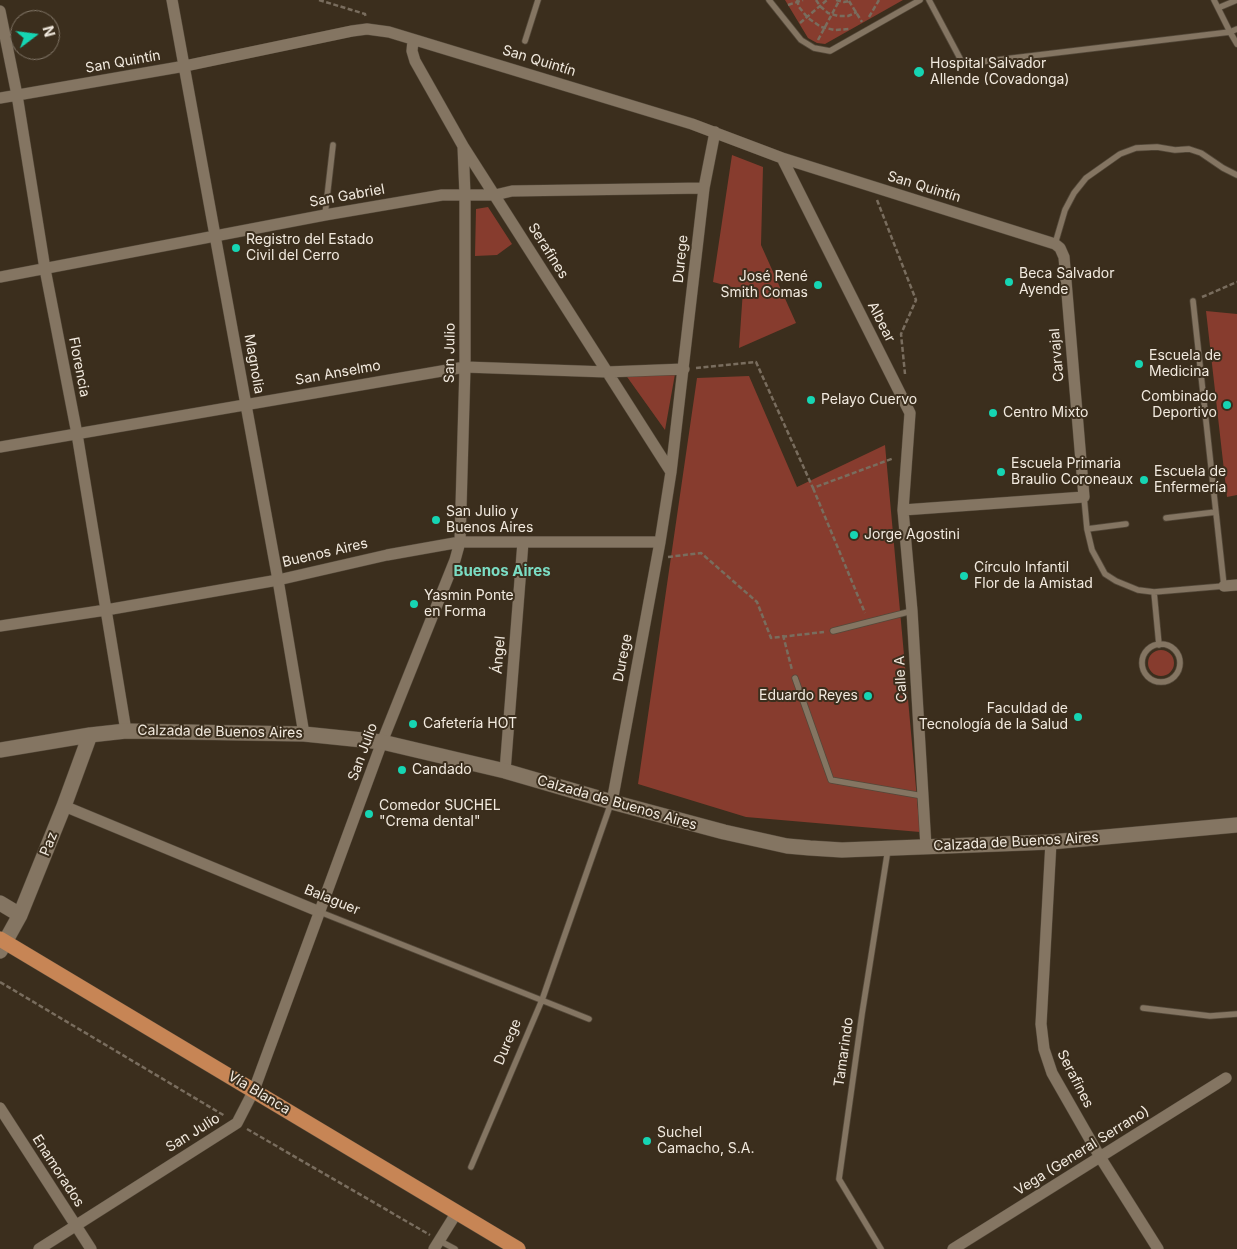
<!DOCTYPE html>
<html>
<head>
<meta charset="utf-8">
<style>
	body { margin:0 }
	#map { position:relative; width:1237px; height:1249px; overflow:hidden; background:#3b2e1d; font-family:Inter,sans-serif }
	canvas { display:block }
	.north { position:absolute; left:10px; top:10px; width:50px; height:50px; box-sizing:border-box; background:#3b2e1d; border:1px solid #84796b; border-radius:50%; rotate:75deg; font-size:14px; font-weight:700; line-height:20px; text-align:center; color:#f2eadf }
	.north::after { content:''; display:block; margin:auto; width:18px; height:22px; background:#16d5b3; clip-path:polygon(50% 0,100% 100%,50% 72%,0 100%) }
</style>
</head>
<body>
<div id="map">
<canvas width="1237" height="1249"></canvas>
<div class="north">N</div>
</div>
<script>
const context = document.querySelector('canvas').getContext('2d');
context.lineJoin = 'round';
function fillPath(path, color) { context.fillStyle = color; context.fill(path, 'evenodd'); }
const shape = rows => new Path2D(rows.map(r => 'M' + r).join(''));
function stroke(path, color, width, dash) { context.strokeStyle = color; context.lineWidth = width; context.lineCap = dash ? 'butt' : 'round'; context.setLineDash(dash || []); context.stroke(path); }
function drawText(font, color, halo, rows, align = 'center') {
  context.font = font + ' Inter,sans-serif'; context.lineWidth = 4; context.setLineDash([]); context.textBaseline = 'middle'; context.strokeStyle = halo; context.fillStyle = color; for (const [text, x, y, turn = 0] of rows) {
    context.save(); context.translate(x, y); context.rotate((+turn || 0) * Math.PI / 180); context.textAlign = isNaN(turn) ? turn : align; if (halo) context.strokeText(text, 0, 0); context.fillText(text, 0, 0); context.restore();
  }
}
fillPath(shape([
	[785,0,903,0,825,44,817,43,808,38],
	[732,155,763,167,761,245,796,323,739,348,743,290,713,282],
	[488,207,512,244,497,255,475,256,476,209],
	[1206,311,1237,314,1237,495,1227,497],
	[625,374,675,374,665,430],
	[749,376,797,487,885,445,920,832,746,817,638,784,697,378],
	'1148 663a13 13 0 1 1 26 0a13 13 0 1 1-26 0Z'
]), '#873c2e');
const lane = shape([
	[769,0,801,40,814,48,830,51,920,0],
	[929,0,963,64,1230,32,1214,0],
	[1218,8,1237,0],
	[1237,29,1230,32,1237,44],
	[525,41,538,0],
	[325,215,333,145],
	[1055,244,1065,210,1074,193,1086,178,1120,154,1136,148,1157,147,1175,150,1189,149,1201,153,1223,168,1237,175],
	[1084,497,1087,529,1092,550,1105,574,1116,581,1138,590,1154,592,1224,586,1193,301],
	[1166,518,1216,512],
	[1087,529,1126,524],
	[1154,592,1159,645],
	[833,631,912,611],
	'1142 663a19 19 0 1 1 38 0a19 19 0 1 1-38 0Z',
	[795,678,831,780,923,796],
	[320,912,589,1019],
	[1143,1008,1210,1016,1237,1014],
	[471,1167,542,1000,611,803],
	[440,1241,455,1249],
	[881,1249,839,1179,862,1014,888,849]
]);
const street = shape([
	[172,0,278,580,304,734],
	[0,11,17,95,45,269,77,434,126,731],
	[413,40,412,51,415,61,463,146,671,472],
	[0,98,185,66,352,31,367,29,389,32,692,124,782,158,1055,244,1060,248,1064,257,1084,497,903,510],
	[782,158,910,413,903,510,912,611,926,847],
	[0,277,325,215,442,195,495,195,512,191,704,188],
	[0,447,465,367,607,372,684,369],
	[1224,586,1237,585],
	[0,626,106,610,278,580,387,555,460,542,660,542],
	[505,771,523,542],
	[612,802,660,542,671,472,704,188,715,132],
	[64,806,320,912],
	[1051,842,1041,1024,1044,1049,1052,1073,1100,1157,1158,1249],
	[0,1108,91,1249],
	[39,1249,237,1123,254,1090,382,742,455,560,460,542,465,367,465,195,463,146],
	[434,1249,457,1212],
	[953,1249,1226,1078]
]);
const secondary = shape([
	[0,750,90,735,126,731,304,734,382,742,505,771,612,802,724,832,787,846,810,848,842,850,1051,842,1237,825],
	[0,903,20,915],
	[0,951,20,915,64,806,90,735]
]);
const primary = shape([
	[0,939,518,1249]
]);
stroke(lane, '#54493a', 7);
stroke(street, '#54493a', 12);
stroke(secondary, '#54493a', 16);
stroke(primary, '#54493a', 16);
stroke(shape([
	[319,0,365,14,366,18],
	[797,0,799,7,808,18,821,27,835,30,850,29],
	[816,0,820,6,828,13,838,16,848,16,857,12],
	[836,0,844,2,849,1],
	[849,1,862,22],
	[788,5,803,0],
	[869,17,879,0],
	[800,23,827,0],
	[818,40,839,1],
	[877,200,916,300,901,334,905,374],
	[1202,297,1237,282],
	[696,368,756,362,813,488,894,458],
	[813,488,865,613],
	[668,557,701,553,757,602,771,638,824,632],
	[783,635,792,670],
	[0,982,225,1116],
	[247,1129,430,1235]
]), '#796d5e', 2.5, [5, 2.5]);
stroke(lane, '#847562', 5.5);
stroke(street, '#847562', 11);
stroke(secondary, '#847562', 15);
stroke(primary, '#c78555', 15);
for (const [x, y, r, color] of [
	[919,72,6,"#16d5b3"],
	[236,248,5,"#16d5b3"],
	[1009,282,5,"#16d5b3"],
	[818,285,5,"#16d5b3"],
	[1139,364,5,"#16d5b3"],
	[811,400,5,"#16d5b3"],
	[1227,405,5,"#16d5b3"],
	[993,413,5,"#16d5b3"],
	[1001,472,5,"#16d5b3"],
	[1144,480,5,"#16d5b3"],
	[436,520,5,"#16d5b3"],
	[854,535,5,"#16d5b3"],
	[964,576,5,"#16d5b3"],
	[414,604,5,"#16d5b3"],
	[868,696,5,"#16d5b3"],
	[1078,717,5,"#16d5b3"],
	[413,724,5,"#16d5b3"],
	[402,770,5,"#16d5b3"],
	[369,814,5,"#16d5b3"],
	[647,1141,5,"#16d5b3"]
]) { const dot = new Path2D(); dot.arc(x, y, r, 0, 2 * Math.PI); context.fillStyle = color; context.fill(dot); stroke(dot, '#3b2e1d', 2); }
drawText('14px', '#f2eadf', '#3b2e1d', [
	["San Quintín",539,61,17],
	["San Quintín",123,62,-10],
	["San Quintín",924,187,17],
	["San Gabriel",347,196,-10],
	["Serafines",548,251,58],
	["Durege",681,259,-84],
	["Albear",881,322,63],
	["San Julio",450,353,-89],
	["Carvajal",1057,355,-95],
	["Magnolia",254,364,80],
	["Florencia",79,367,79],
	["San Anselmo",338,373,-10],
	["Buenos Aires",325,553,-13],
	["Ángel",499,655,-85],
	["Durege",623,658,-79],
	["Calle A",901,679,-93],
	["Calzada de Buenos Aires",220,732,1],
	["San Julio",363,752,-70],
	["Calzada de Buenos Aires",617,803,16],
	["Calzada de Buenos Aires",1016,842,-3],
	["Paz",49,844,-68],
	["Balaguer",332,900,22],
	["Durege",508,1042,-67],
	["Tamarindo",844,1052,-82],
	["Serafines",1075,1079,63],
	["Vía Blanca",259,1093,31],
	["San Julio",193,1133,-32],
	["Vega (General Serrano)",1082,1151,-32],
	["Enamorados",58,1171,57]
]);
drawText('14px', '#f2eadf', '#3b2e1d', [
	["Hospital Salvador",930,64],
	["Allende (Covadonga)",930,80],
	["Registro del Estado",246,240],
	["Civil del Cerro",246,256],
	["Beca Salvador",1019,274],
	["Ayende",1019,290],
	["José René",808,277,"right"],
	["Smith Comas",808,293,"right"],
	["Escuela de",1149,356],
	["Medicina",1149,372],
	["Combinado",1217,397,"right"],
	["Deportivo",1217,413,"right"],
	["Pelayo Cuervo",821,400],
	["Centro Mixto",1003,413],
	["Escuela Primaria",1011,464],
	["Braulio Coroneaux",1011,480],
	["Escuela de",1154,472],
	["Enfermería",1154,488],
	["San Julio y",446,512],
	["Buenos Aires",446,528],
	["Jorge Agostini",864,535],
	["Círculo Infantil",974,568],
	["Flor de la Amistad",974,584],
	["Yasmin Ponte",424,596],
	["en Forma",424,612],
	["Eduardo Reyes",858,696,"right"],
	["Faculdad de",1068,709,"right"],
	["Tecnología de la Salud",1068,725,"right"],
	["Cafetería HOT",423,724],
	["Candado",412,770],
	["Comedor SUCHEL",379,806],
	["\"Crema dental\"",379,822],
	["Suchel",657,1133],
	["Camacho, S.A.",657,1149]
], 'left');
drawText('bold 15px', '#7bddc4', '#3b2e1d', [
	["Buenos Aires",502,571]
]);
</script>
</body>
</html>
